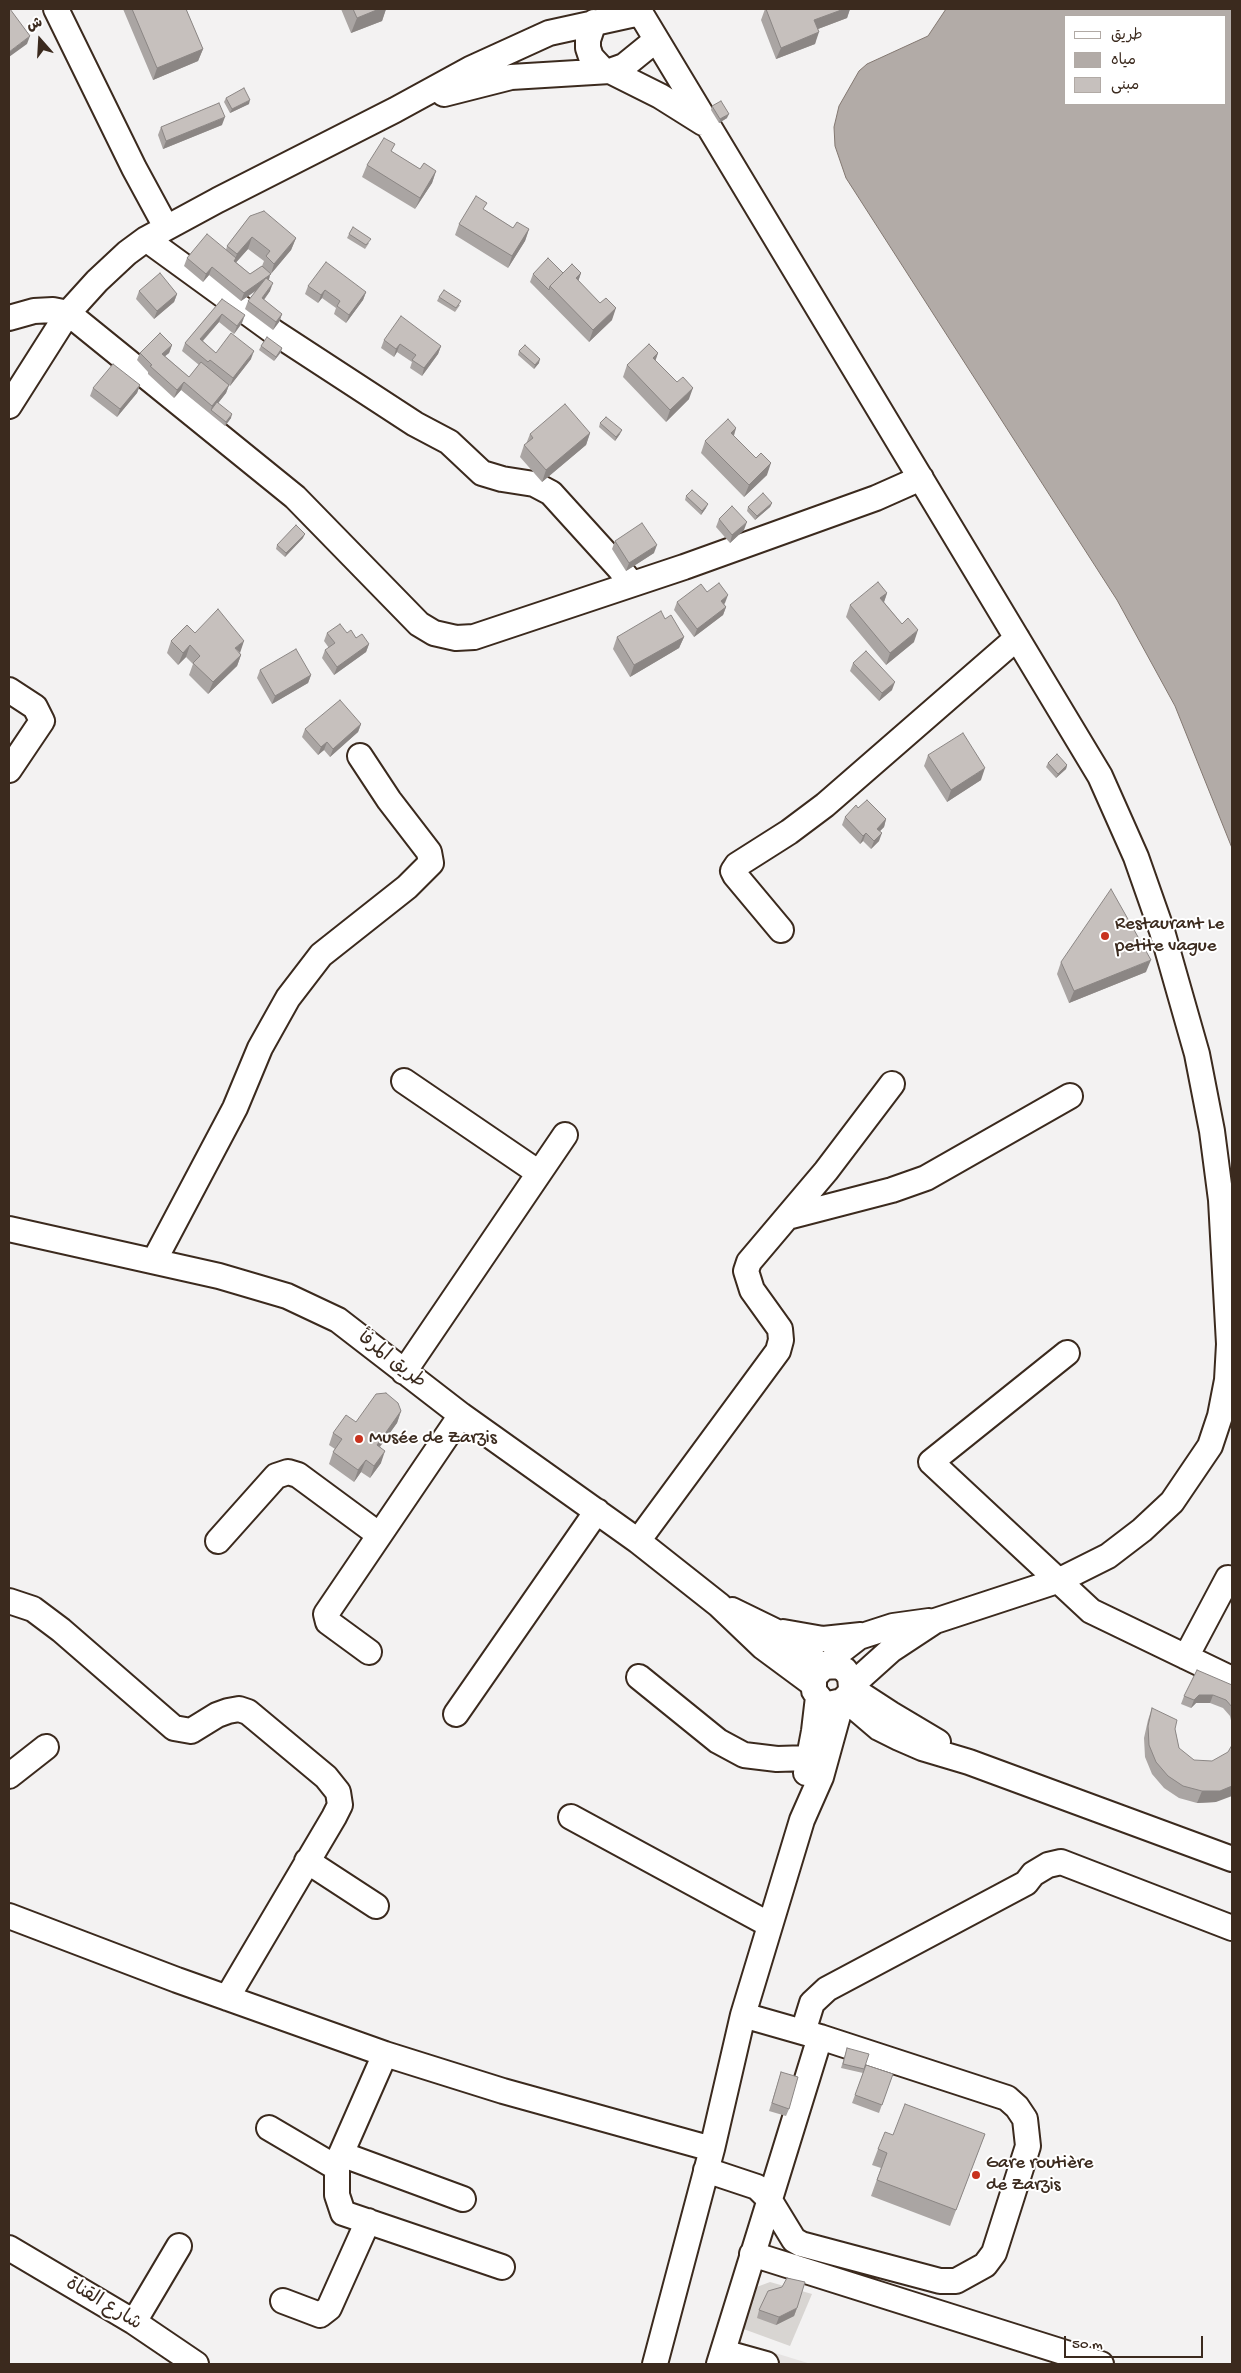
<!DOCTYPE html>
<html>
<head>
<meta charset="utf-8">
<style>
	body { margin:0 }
	#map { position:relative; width:1241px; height:2373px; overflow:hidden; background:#f3f2f2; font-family:"Gochi Hand","Playpen Sans Arabic",sans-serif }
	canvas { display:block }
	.frame { position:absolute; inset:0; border:10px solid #3b2a1e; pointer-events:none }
	.legend { position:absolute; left:1064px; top:15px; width:162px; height:90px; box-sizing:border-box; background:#fff; border:1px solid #b1aaa5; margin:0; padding:6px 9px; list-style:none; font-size:15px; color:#3b2a1e }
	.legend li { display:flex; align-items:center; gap:10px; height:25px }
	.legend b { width:25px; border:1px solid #b1aaa5 }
	.north { position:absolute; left:15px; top:15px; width:50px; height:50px; -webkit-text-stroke:4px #fff; paint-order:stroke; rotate:341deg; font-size:14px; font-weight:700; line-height:20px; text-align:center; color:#3b2a1e }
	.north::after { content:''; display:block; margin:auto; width:18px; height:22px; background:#3b2a1e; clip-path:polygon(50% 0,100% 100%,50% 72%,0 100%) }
	.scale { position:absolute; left:1064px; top:2336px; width:139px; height:22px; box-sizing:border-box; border:2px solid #3b2a1e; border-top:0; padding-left:6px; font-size:15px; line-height:18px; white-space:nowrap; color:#3b2a1e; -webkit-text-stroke:4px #fff; paint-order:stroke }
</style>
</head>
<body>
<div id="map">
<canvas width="1241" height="2373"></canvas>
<div class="frame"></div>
<ul class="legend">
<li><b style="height:6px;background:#fff"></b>طريق</li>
<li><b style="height:14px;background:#b2aba7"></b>مياه</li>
<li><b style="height:14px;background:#c6c0bd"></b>مبنى</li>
</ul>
<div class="north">ش</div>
<div class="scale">50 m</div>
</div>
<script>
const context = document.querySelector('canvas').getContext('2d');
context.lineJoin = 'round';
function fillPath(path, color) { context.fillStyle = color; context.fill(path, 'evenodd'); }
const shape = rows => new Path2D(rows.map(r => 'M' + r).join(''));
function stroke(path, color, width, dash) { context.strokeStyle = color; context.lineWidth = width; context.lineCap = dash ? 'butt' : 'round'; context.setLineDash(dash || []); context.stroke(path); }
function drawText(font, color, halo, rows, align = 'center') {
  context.font = font + ' "Gochi Hand","Playpen Sans Arabic",sans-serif'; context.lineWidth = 4; context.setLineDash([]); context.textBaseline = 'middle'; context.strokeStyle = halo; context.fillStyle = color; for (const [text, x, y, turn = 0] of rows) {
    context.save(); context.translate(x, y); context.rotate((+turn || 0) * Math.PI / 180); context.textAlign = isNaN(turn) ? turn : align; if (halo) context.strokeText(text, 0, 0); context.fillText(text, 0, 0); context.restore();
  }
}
fillPath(shape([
	[736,2341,811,2364,728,2364]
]), '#e6e3e2');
fillPath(shape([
	[770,2282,812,2294,790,2346,738,2327,754,2288]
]), '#d8d5d2');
const water = shape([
	[946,9,1232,9,1232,848,1175,706,1117,600,846,178,835,146,834,127,839,106,859,71,867,64,928,36,946,9],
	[1065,16,1225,16,1225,104,1065,104,1065,16]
]);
fillPath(water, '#b2aba7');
stroke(water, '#827770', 1);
const minor = shape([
	[56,9,134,168,166,227],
	[638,9,1100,776,1136,857,1162,931,1197,1054,1212,1131,1221,1200,1229,1344,1227,1380,1220,1416,1210,1446,1172,1502,1142,1530,1108,1556,1060,1580,935,1621,891,1650,852,1685],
	[594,22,588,40,588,48,591,57,604,71],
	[610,71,660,96,703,123],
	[444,94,511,77,610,71,624,66,656,40],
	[146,239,274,332,415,424,449,442,482,473,502,479,534,484,551,493,620,569,631,583],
	[9,318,34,311,53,310,68,313,295,497,419,624,434,633,456,638,474,637,684,567,876,498,921,478],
	[9,406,68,313,97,281,127,253,146,239,218,200,395,110,470,69,549,33,640,13],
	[9,690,35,707,42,721,9,770],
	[781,930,735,875,733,871,737,865,789,832,825,805,1017,638],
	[404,1081,539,1173],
	[788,1217,892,1190,926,1178,1070,1096],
	[9,1229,219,1276,287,1296,338,1320,461,1415,638,1541,719,1605,763,1647,813,1684],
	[154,1261,235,1108,260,1048,288,998,321,955,407,887,431,863,429,852,389,800,360,756],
	[1067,1353,931,1462,1091,1611,1232,1679],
	[404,1372,565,1135],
	[218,1541,276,1476,288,1472,298,1475,378,1534],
	[638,1541,778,1351,781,1340,780,1329,752,1290,746,1271,749,1262,826,1171,892,1084],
	[9,1601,33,1609,61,1630,174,1728,191,1731,217,1715,228,1711,239,1709,248,1712,326,1777,338,1792,340,1805,334,1817,227,1998],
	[732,1610,773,1630,824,1667],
	[783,1632,823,1639,861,1635],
	[369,1652,328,1622,326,1614,461,1415],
	[1186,1657,1228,1578],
	[829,1665,837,1654,859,1637,893,1626,929,1621],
	[639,1677,718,1741,744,1755,777,1759,809,1758],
	[851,1688,891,1714,938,1742],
	[845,1699,879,1728,899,1738,922,1748,969,1762,1232,1859],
	[456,1714,597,1511],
	[806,1773,814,1731,818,1697],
	[9,1776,46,1747],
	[571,1817,770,1925],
	[307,1861,376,1906],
	[9,1916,177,1980,385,2054,503,2091,712,2149],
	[803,2032,812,2003,827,1989,1026,1883,1033,1874,1048,1865,1061,1862,1232,1928],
	[385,2054,341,2154,337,2168,337,2195,343,2213,502,2267],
	[269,2128,337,2168],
	[341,2154,463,2199],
	[706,2170,757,2187,769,2199,794,2240,801,2244,940,2281,956,2281,985,2265,994,2253,1028,2146,1025,2119,1017,2107,1007,2098,820,2037,743,2015],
	[9,2248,134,2322,196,2364],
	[752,2254,1101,2364],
	[283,2301,320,2315,329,2308,368,2221],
	[134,2322,179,2246],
	[723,2352,766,2364],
	[655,2364,712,2149,743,2015,802,1820,821,1777,842,1701,849,1694,851,1688,850,1677,845,1670,838,1666,824,1667,814,1677,814,1691,823,1702,829,1704,842,1701],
	[719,2364,820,2037]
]);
stroke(minor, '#3b2a1e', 28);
stroke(minor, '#fff', 24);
fillPath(shape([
	[123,9,186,9,203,49,198,61,153,80],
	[341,9,386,9,382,21,351,33],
	[765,9,850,9,847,18,818,29,815,44,776,59,761,20],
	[226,98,249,104,230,113,224,102],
	[712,106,727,118,719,123,711,110],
	[222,125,163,149,158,135,161,127],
	[392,152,420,169,436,171,432,183,415,209,362,177,367,165],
	[485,210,513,228,529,229,525,241,508,268,455,235,459,224],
	[250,216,296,238,291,250,270,275,269,280,270,291,264,300,282,314,279,322,273,330,245,309,248,301,257,290,241,301,209,275,203,282,184,266,187,258,226,250,227,246],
	[248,249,264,261,262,266,250,274,236,262],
	[349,234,369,243,365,249,347,238],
	[581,273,578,281,600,303,612,320,589,342,530,282,533,274],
	[308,286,366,292,363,300,346,323,334,314,336,308,322,298,318,303,305,294],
	[139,291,177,294,174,302,154,319,136,299],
	[439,297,460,305,455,312,437,301],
	[222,299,242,323,234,334,219,322,203,341,216,353,251,359,230,386,229,385,226,393,218,403,231,418,225,426,181,390,174,398,148,374,148,372,137,360,140,353,172,345,169,353,165,356,189,377,199,365,182,351,185,343],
	[384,340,441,346,438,354,422,376,410,368,412,362,397,352,394,357,381,348],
	[261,346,281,352,274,361,259,350],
	[519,351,539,363,534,369,518,355],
	[658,353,655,360,689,399,666,422,623,377,627,365],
	[140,385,137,393,117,417,90,396,93,388],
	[600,423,620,434,615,441,599,427],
	[736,428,734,436,756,458,767,475,744,497,701,453,705,441],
	[590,433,586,445,542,482,520,457,524,445,526,444,530,434],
	[686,496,706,508,701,515,685,500],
	[772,503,770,507,755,520,747,511,748,507],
	[719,519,744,530,730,543,716,527],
	[303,538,285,557,276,549,277,545],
	[615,541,654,553,626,571,612,549],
	[707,592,725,603,724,604,726,607,723,615,694,637,674,610,677,602],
	[887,593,884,602,902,624,914,642,886,665,846,617,850,605],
	[665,619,684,637,679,648,630,677,613,649,617,637],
	[195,633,240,653,241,655,237,666,208,694,189,675,193,664,186,657,178,665,167,653,171,641],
	[327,633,347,633,369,644,366,652,334,675,322,658,325,650,329,648,324,641],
	[853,663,892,690,879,701,850,671],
	[260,670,311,675,308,683,272,704,257,678],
	[361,724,358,732,330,757,324,750,318,755,302,737,305,729],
	[928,755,981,780,947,802,924,766],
	[1048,763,1067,765,1066,769,1056,778,1046,767],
	[858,808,886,819,884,827,880,831,879,841,871,849,863,841,860,844,842,825,845,817],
	[1061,962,1146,972,1069,1003,1057,974],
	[401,1411,397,1423,380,1447,381,1463,370,1478,361,1472,354,1482,329,1464,333,1452,335,1449,329,1445,333,1433,356,1422],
	[1232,1685,1232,1725,1230,1716,1223,1708,1210,1703,1196,1703,1191,1708,1181,1704,1184,1696],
	[1152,1708,1175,1729,1179,1748,1216,1802,1197,1803,1179,1798,1164,1788,1152,1774,1145,1757,1144,1738,1148,1720],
	[847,2048,864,2069,893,2074,879,2113,852,2103,863,2073,841,2068],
	[781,2072,789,2109,786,2116,769,2111],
	[985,2134,950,2226,871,2196,881,2168,872,2165,878,2149,893,2135],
	[797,2308,794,2316,776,2325,757,2318,759,2310]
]), '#aaa5a3');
fillPath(shape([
	[379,9,386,9,382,21,351,33,357,18],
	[844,9,850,9,847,18,810,32,814,20],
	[819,32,815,44,776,59,781,48],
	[30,36,27,44,9,57,9,52],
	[203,49,198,61,153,80,157,68],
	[250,100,249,104,230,113,232,109],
	[729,114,727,118,719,123,720,119],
	[225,117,222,125,163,149,166,141],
	[436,171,432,183,415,209,420,198],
	[529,229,525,241,508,268,512,256],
	[252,237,248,249,233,266,234,261,237,254],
	[296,238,291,250,270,275,268,282,241,301,244,293,271,274,274,264],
	[212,267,209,275,203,282,206,274],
	[581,273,577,285,576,278],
	[273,283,270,291,259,306,262,298],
	[325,290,322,298,318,303,321,295],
	[366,292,363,300,346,323,349,315],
	[177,294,174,302,154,319,157,311],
	[616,308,612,320,589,342,593,330],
	[222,314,219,322,197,347,200,339],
	[282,314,279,322,273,330,276,322],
	[245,315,242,323,234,334,237,326],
	[400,344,397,352,394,357,396,349],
	[172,345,169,353,159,361,162,354],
	[441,346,438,354,422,376,424,368],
	[282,348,281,352,274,361,276,357],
	[254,351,251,359,230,386,233,378],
	[658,353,654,365,653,358],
	[540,359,539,363,534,369,535,365],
	[184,382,181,390,174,398,177,390],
	[140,385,137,393,117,417,120,409],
	[229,385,226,393,212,411,211,410,212,406],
	[693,388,689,399,666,422,670,410],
	[232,414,231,418,225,426,226,422],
	[736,428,732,440,731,433],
	[622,430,620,434,615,441,616,437],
	[590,433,586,445,542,482,546,470],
	[771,463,767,475,744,497,749,485],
	[772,503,770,507,755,520,757,516],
	[708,504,706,508,701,515,702,511],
	[747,522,744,530,730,543,732,535],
	[305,534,303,538,285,557,286,553],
	[657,545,654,553,626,571,629,563],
	[887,593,883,605,880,598],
	[728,595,725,603,718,609,721,601],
	[726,607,723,615,694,637,697,629],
	[918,630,914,642,886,665,890,653],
	[684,637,679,648,630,677,634,665],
	[244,641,240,653,235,648],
	[369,644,366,652,334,675,337,667],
	[190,645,186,657,178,665,183,653],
	[241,655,237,666,208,694,213,682],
	[311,675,308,683,272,704,275,696],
	[895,682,892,690,879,701,882,693],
	[361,724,358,732,330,757,333,749],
	[327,742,324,750,318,755,321,747],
	[1067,765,1066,769,1056,778,1058,774],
	[985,768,981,780,947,802,951,790],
	[886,819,884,827,874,837,877,829],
	[866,833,863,841,860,844,863,836],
	[882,833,879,841,871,849,874,841],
	[1151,960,1146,972,1069,1003,1074,991],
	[401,1411,397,1423,372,1457,377,1445],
	[385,1451,381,1463,370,1478,374,1466],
	[366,1460,361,1472,354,1482,358,1470],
	[1199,1695,1213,1695,1210,1703,1196,1703,1191,1708,1194,1700],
	[1232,1786,1232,1796,1216,1802,1197,1803,1202,1791],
	[797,2308,794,2316,776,2325,779,2317]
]), '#8b8684');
const building = shape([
	[9,9,10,9,30,36,9,52,9,9],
	[132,9,186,9,203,49,157,68,132,9],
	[353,9,379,9,357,18,353,9],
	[766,9,844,9,814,20,819,32,781,48,766,9],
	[244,88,250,100,232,109,226,98,244,88],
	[721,101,729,114,720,119,712,106,721,101],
	[219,103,225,117,166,141,161,127,219,103],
	[384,138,395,144,391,151,420,169,424,163,436,171,420,198,367,165,384,138],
	[476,196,487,203,483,209,513,228,517,222,529,229,512,256,459,224,476,196],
	[264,211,296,238,274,264,266,256,270,251,252,237,237,254,227,246,250,216,264,211],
	[353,227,371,239,366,245,349,234,353,227],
	[207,234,236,258,234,261,250,274,262,266,271,274,244,293,212,267,206,274,187,258,207,234],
	[548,258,563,273,550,286,549,290,533,274,548,258],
	[326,262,366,292,349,315,337,306,340,301,325,290,321,295,308,286,326,262],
	[572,264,581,273,576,278,600,303,606,298,616,308,593,330,550,286,572,264],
	[160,273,177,294,157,311,139,291,160,273],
	[266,278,273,283,262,298,282,314,276,322,248,301,266,278],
	[444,290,461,301,456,308,439,297,444,290],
	[222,299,245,315,237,326,222,314,200,339,216,353,231,333,254,351,233,378,210,360,208,362,185,343,222,299],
	[401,316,441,346,424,368,412,360,416,355,400,344,396,349,384,340,401,316],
	[160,333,172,345,162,354,189,377,201,362,229,385,212,406,184,382,177,390,150,366,152,365,140,353,160,333],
	[267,337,282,348,276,357,261,346,267,337],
	[649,344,658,353,653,358,677,382,683,377,693,388,670,410,627,365,649,344],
	[525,345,540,359,535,365,519,351,525,345],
	[113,364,140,385,120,409,93,388,113,364],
	[217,402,232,414,226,422,211,410,217,402],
	[565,404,590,433,546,470,524,445,533,438,530,434,565,404],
	[606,417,622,430,616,437,600,423,606,417],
	[728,419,736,428,731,433,756,458,761,453,771,463,749,485,705,441,728,419],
	[692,490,708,504,702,511,686,496,692,490],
	[763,493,772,503,757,516,748,507,763,493],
	[732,506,747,522,732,535,719,519,732,506],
	[642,523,657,545,629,563,615,541,642,523],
	[296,525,305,534,286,553,277,545,296,525],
	[878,582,887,593,880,598,902,624,908,618,918,630,890,653,850,605,878,582],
	[719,583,728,595,721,601,726,607,697,629,677,602,701,584,707,592,719,583],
	[218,609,244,641,235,648,241,655,213,682,193,663,200,656,190,645,183,653,171,641,187,625,195,633,218,609],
	[661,611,665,619,671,615,684,637,634,665,617,637,661,611],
	[340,624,347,633,351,630,356,638,362,634,369,644,337,667,325,650,335,643,327,633,340,624],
	[296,649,311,675,275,696,260,670,296,649],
	[866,651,895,682,882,693,853,663,866,651],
	[340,700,361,724,333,749,327,742,321,747,305,729,340,700],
	[963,733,985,768,951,790,928,755,963,733],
	[1057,754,1067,765,1058,774,1048,763,1057,754],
	[867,800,886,819,877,829,882,833,874,841,866,833,863,836,845,817,856,805,858,808,867,800],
	[1111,889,1151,960,1074,991,1061,962,1111,889],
	[386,1393,398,1403,401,1411,377,1445,385,1451,374,1466,366,1460,358,1470,333,1452,342,1439,333,1433,346,1415,356,1422,376,1394,386,1393],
	[1197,1670,1232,1685,1232,1707,1226,1700,1213,1695,1199,1695,1194,1700,1184,1696,1197,1670],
	[1152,1708,1177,1720,1175,1729,1179,1748,1194,1760,1212,1761,1228,1752,1232,1745,1232,1786,1220,1791,1202,1791,1183,1786,1168,1776,1156,1762,1149,1745,1148,1726,1152,1708],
	[847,2048,869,2054,864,2069,843,2064,847,2048],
	[866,2065,893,2074,882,2105,855,2095,866,2065],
	[781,2072,798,2077,789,2109,772,2103,781,2072],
	[905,2104,985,2134,956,2210,877,2180,887,2153,878,2149,885,2132,893,2135,905,2104],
	[787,2278,805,2282,797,2308,779,2317,759,2310,768,2291,782,2287,787,2278]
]);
fillPath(building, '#c6c0bd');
stroke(building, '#8b8684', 1);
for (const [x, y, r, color] of [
	[1105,936,5,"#c8321e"],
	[359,1439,5,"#c8321e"],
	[976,2175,5,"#c8321e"]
]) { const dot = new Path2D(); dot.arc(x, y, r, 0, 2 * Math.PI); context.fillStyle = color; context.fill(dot); stroke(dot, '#fff', 2); }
drawText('19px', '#3b2a1e', '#fff', [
	["Restaurant Le",1115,925],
	["petite vague",1115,947],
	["Musée de Zarzis",369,1439],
	["Gare routière",986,2164],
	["de Zarzis",986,2186]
], 'left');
drawText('19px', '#3b2a1e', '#fff', [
	["طريق المرفأ",391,1361,38],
	["شارع القناة",103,2305,31]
]);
</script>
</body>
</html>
